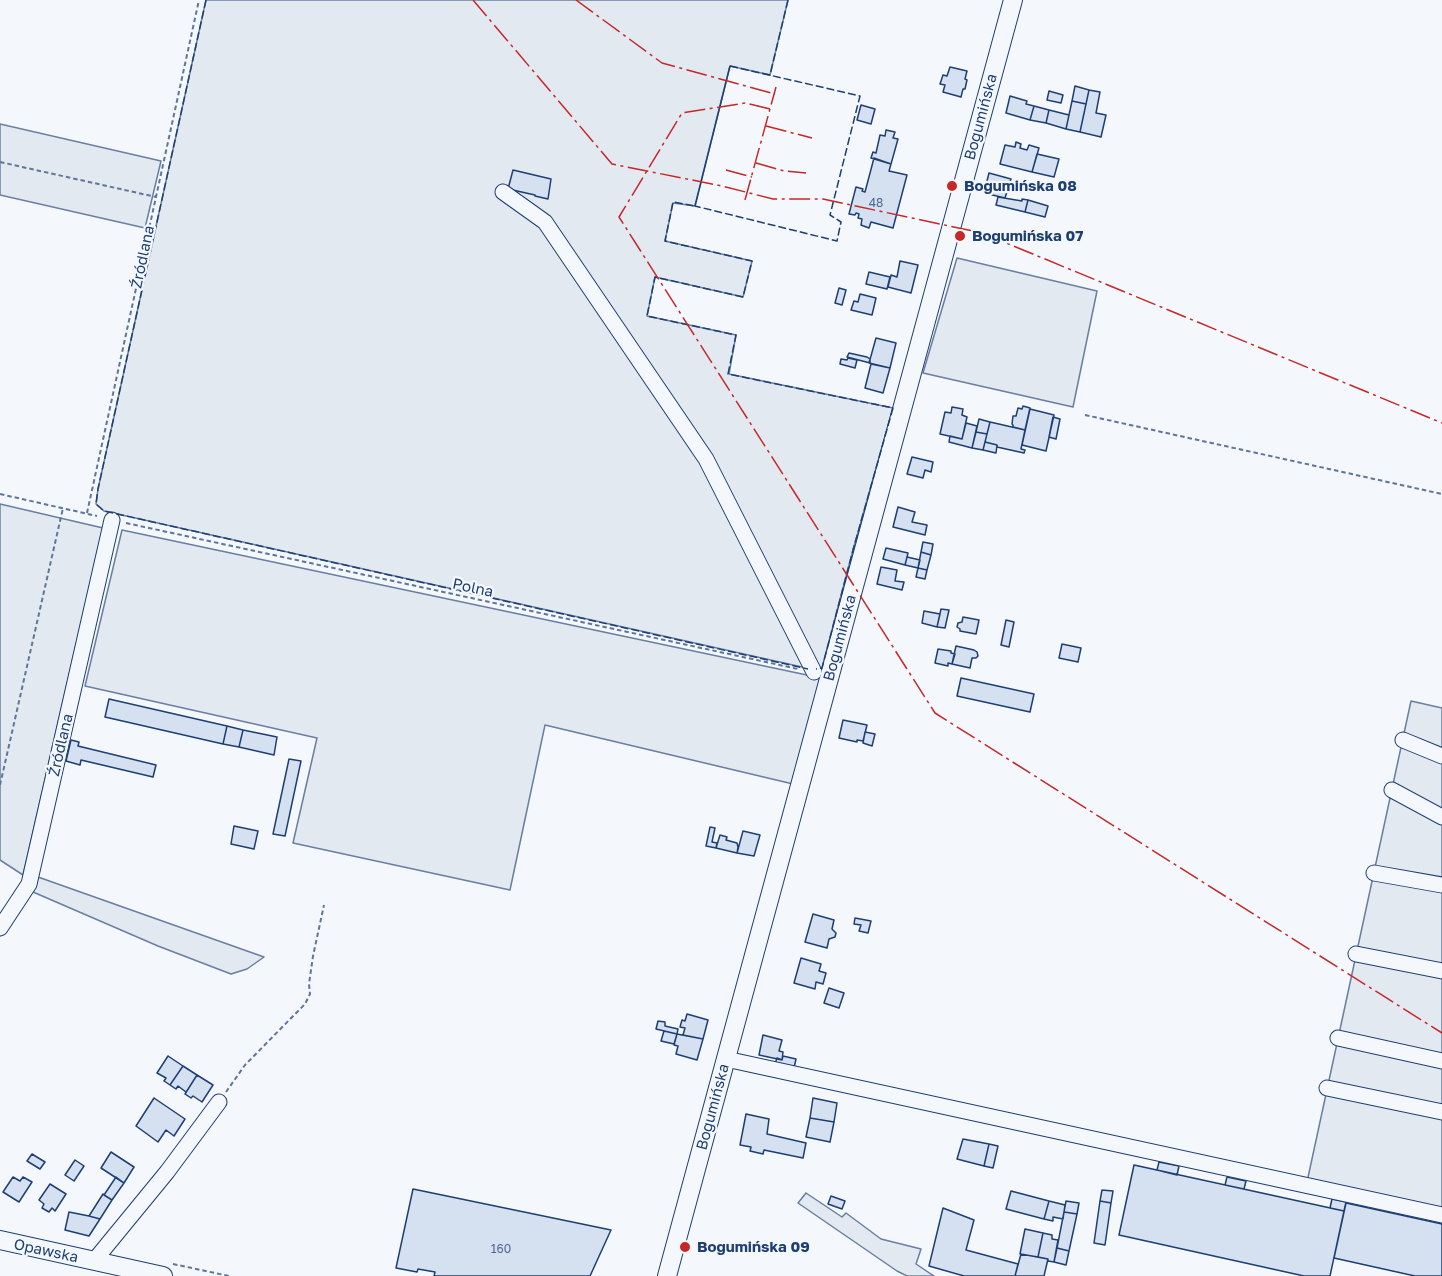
<!DOCTYPE html>
<html>
<head>
<meta charset="utf-8">
<style>
	body { margin:0 }
	canvas { display:block; background:#f4f7fb }
</style>
</head>
<body>
<canvas width="1442" height="1276"></canvas>
<script>
const context = document.querySelector('canvas').getContext('2d');
context.lineJoin = 'round';
function fillPath(path, color) { context.fillStyle = color; context.fill(path, 'evenodd'); }
const shape = rows => new Path2D(rows.map(r => 'M' + r).join(''));
function stroke(path, color, width, dash) { context.strokeStyle = color; context.lineWidth = width; context.lineCap = dash ? 'butt' : 'round'; context.setLineDash(dash || []); context.stroke(path); }
function drawText(font, color, halo, rows, align = 'center') {
  context.font = font + ' "Golos Text",sans-serif'; context.lineWidth = 4.5; context.setLineDash([]); context.textBaseline = 'middle'; context.strokeStyle = halo; context.fillStyle = color; for (const [text, x, y, turn = 0] of rows) {
    context.save(); context.translate(x, y); context.rotate((+turn || 0) * Math.PI / 180); context.textAlign = isNaN(turn) ? turn : align; if (halo) context.strokeText(text, 0, 0); context.fillText(text, 0, 0); context.restore();
  }
}
const green = shape([
	[206,0,788,0,770,75,730,66,695,206,673,203,665,241,752,261,743,297,655,277,647,316,736,335,729,374,893,408,853,550,822,668,811,669,104,511,96,504,98,489,206,0],
	[0,124,161,161,145,228,0,195,0,124],
	[957,258,1097,291,1073,407,923,373,957,258],
	[0,504,103,528,23,875,0,860,0,504],
	[122,530,821,678,793,784,545,725,510,890,293,843,317,738,85,686,122,530],
	[1411,701,1442,708,1442,1211,1307,1182,1411,701],
	[38,877,264,957,247,969,231,974,158,946,33,892,38,877],
	[806,1193,842,1217,846,1213,881,1239,921,1249,916,1264,934,1276,907,1276,897,1271,798,1203,806,1193]
]);
fillPath(green, '#e3e9f0');
stroke(green, '#687fa3', 1.5);
const building = shape([
	[950,67,967,71,965,79,967,80,965,89,963,89,961,97,943,92,945,85,940,84,943,75,947,76,950,67],
	[1075,86,1089,90,1086,104,1072,101,1075,86],
	[1089,90,1100,92,1096,113,1106,115,1101,137,1080,132,1089,90],
	[1049,91,1063,95,1061,103,1047,100,1049,91],
	[1010,96,1027,101,1026,104,1034,106,1030,120,1006,113,1010,96],
	[1072,101,1086,104,1080,132,1066,129,1072,101],
	[861,105,875,109,871,124,857,120,861,105],
	[1034,106,1049,110,1046,123,1030,120,1034,106],
	[1049,110,1069,115,1066,129,1046,123,1049,110],
	[886,130,895,132,893,138,898,139,891,164,871,158,873,152,876,153,880,135,885,136,886,130],
	[1016,142,1021,144,1020,148,1027,150,1029,145,1039,148,1032,172,1000,164,1005,145,1015,147,1016,142],
	[1037,154,1059,159,1054,177,1032,172,1037,154],
	[874,158,891,164,889,171,907,175,893,228,871,222,869,228,861,225,862,219,858,218,859,214,856,213,855,215,849,214,856,187,863,189,862,191,865,192,874,158],
	[513,170,551,179,548,199,535,196,535,195,508,189,513,170],
	[989,173,1011,179,1005,198,984,193,989,173],
	[998,197,1022,201,1022,199,1028,200,1025,212,996,205,998,197],
	[1028,200,1048,206,1045,217,1025,212,1028,200],
	[900,261,918,265,911,293,888,287,891,275,897,277,900,261],
	[869,272,890,277,887,289,866,284,869,272],
	[839,288,846,290,842,305,835,303,839,288],
	[860,294,876,298,872,315,851,310,854,301,858,302,860,294],
	[876,338,896,343,890,368,869,363,876,338],
	[849,353,867,357,870,359,870,363,847,357,849,353],
	[848,358,857,360,855,368,840,364,841,359,847,360,848,358],
	[871,364,890,368,883,393,865,388,871,364],
	[1023,406,1030,408,1025,430,1013,427,1013,425,1012,424,1013,416,1016,416,1018,408,1022,409,1023,406],
	[952,407,963,409,962,415,967,417,962,439,940,434,945,412,951,413,952,407],
	[1030,409,1054,415,1046,451,1022,445,1030,409],
	[1053,417,1060,419,1056,439,1049,437,1053,417],
	[979,419,990,422,987,434,976,432,979,419],
	[990,422,1025,430,1021,449,1025,450,1024,453,997,447,997,445,985,442,990,422],
	[966,423,977,426,972,448,949,442,950,436,962,439,966,423],
	[976,432,987,434,983,450,972,448,976,432],
	[985,442,997,445,996,453,983,450,985,442],
	[912,457,933,462,931,472,925,470,923,478,907,474,912,457],
	[898,507,915,512,912,522,927,525,925,535,893,527,898,507],
	[923,542,933,544,931,555,921,552,923,542],
	[886,548,908,553,905,565,883,559,886,548],
	[921,552,931,555,927,570,918,568,921,552],
	[907,557,920,560,918,568,905,565,907,557],
	[881,567,897,570,895,581,904,582,902,590,877,584,881,567],
	[918,568,927,570,925,579,916,577,918,568],
	[941,609,949,610,945,628,937,627,941,609],
	[924,611,940,614,937,627,922,623,924,611],
	[963,617,979,620,976,634,960,631,960,629,957,627,958,623,962,622,963,617],
	[1006,620,1014,622,1009,647,1001,645,1006,620],
	[1062,644,1081,648,1078,662,1059,658,1062,644],
	[956,646,974,650,977,652,978,656,976,658,972,658,970,668,952,664,956,646],
	[938,649,951,651,951,653,955,654,952,664,948,663,948,666,935,663,938,649],
	[961,678,1034,694,1030,712,957,696,961,678],
	[109,699,227,726,223,744,105,717,109,699],
	[843,720,867,725,863,741,857,740,857,742,839,738,843,720],
	[227,726,243,730,239,747,223,744,227,726],
	[243,730,277,737,274,755,239,747,243,730],
	[865,732,875,734,872,746,863,743,865,732],
	[71,740,79,742,78,746,156,765,153,777,81,760,80,765,66,761,71,740],
	[289,759,301,761,285,836,273,834,289,759],
	[234,826,258,831,254,849,231,844,234,826],
	[710,827,715,828,712,842,717,843,716,848,706,846,710,827],
	[743,831,760,835,754,856,737,853,743,831],
	[720,835,727,837,726,840,737,843,738,847,737,853,716,848,720,835],
	[813,914,834,920,832,929,836,933,835,937,829,939,827,948,805,942,813,914],
	[855,918,871,921,868,933,859,931,861,925,854,924,855,918],
	[801,958,821,964,819,971,826,973,823,984,816,982,815,989,794,983,801,958],
	[829,988,844,993,839,1008,824,1003,829,988],
	[687,1014,708,1020,703,1039,683,1035,685,1028,680,1027,682,1020,685,1021,687,1014],
	[658,1021,665,1022,665,1026,678,1029,677,1034,656,1029,658,1021],
	[664,1031,677,1034,674,1044,661,1041,664,1031],
	[677,1034,703,1039,697,1060,676,1054,678,1046,674,1045,677,1034],
	[763,1035,782,1040,779,1051,783,1052,782,1060,759,1055,763,1035],
	[168,1056,183,1066,170,1085,164,1081,166,1078,157,1073,168,1056],
	[783,1056,796,1059,794,1068,775,1064,777,1058,782,1060,783,1056],
	[183,1066,197,1075,185,1094,186,1092,178,1086,176,1089,170,1085,183,1066],
	[197,1075,213,1085,202,1102,193,1096,191,1098,185,1094,197,1075],
	[154,1098,185,1119,174,1136,166,1130,158,1142,136,1126,154,1098],
	[813,1098,837,1103,834,1122,810,1118,813,1098],
	[746,1114,769,1119,767,1134,806,1143,803,1158,764,1150,763,1154,750,1151,751,1147,740,1145,746,1114],
	[810,1118,834,1122,830,1142,806,1137,810,1118],
	[963,1139,989,1144,984,1166,957,1159,963,1139],
	[989,1144,998,1146,993,1168,984,1166,989,1144],
	[111,1152,134,1167,124,1183,101,1168,111,1152],
	[32,1154,45,1162,40,1169,27,1161,32,1154],
	[75,1160,84,1166,74,1181,65,1175,75,1160],
	[1159,1162,1179,1166,1177,1175,1157,1170,1159,1162],
	[1134,1165,1344,1211,1330,1276,1304,1276,1119,1235,1134,1165],
	[13,1177,20,1181,23,1177,32,1182,19,1202,3,1192,13,1177],
	[116,1177,124,1183,112,1200,104,1195,116,1177],
	[1227,1177,1246,1181,1244,1189,1225,1185,1227,1177],
	[50,1184,66,1194,55,1211,52,1208,49,1212,42,1208,44,1204,39,1200,50,1184],
	[413,1189,611,1230,590,1276,434,1276,435,1272,418,1269,417,1272,396,1268,413,1189],
	[1102,1190,1113,1191,1111,1203,1100,1201,1102,1190],
	[1011,1191,1049,1201,1044,1219,1006,1209,1011,1191],
	[103,1194,112,1200,100,1219,89,1216,103,1194],
	[831,1196,845,1201,842,1209,828,1204,831,1196],
	[1332,1199,1346,1202,1344,1211,1330,1208,1332,1199],
	[1049,1201,1065,1205,1063,1219,1053,1217,1053,1221,1044,1219,1049,1201],
	[1066,1201,1079,1203,1077,1214,1064,1212,1066,1201],
	[1100,1201,1111,1203,1105,1245,1094,1243,1100,1201],
	[1346,1203,1442,1224,1442,1276,1415,1276,1334,1258,1346,1203],
	[943,1208,974,1220,966,1250,1018,1264,1015,1276,964,1276,929,1266,943,1208],
	[69,1212,89,1216,100,1219,89,1236,65,1230,69,1212],
	[1064,1212,1077,1214,1069,1251,1057,1248,1064,1212],
	[1025,1229,1043,1233,1038,1257,1020,1254,1025,1229],
	[1043,1233,1052,1235,1052,1239,1058,1240,1054,1262,1048,1261,1048,1259,1038,1257,1043,1233],
	[1057,1248,1069,1251,1066,1265,1054,1262,1057,1248],
	[1021,1254,1048,1259,1044,1276,1015,1276,1021,1254]
]);
fillPath(building, '#d5e0f0');
stroke(building, '#1d3f73', 1.5);
const minor = shape([
	[503,192,545,222,706,459,814,672],
	[1403,740,1442,756],
	[1392,790,1442,817],
	[1374,873,1442,885],
	[0,928,29,884,112,520],
	[1356,954,1442,971],
	[1338,1038,1442,1061],
	[726,1059,1442,1215],
	[1327,1088,1442,1112],
	[94,1261,167,1172,219,1102]
]);
const major = shape([
	[0,1240,163,1276],
	[667,1276,1013,0]
]);
stroke(minor, '#1d3f73', 17);
stroke(major, '#1d3f73', 20);
stroke(shape([
	[0,162,156,197],
	[1085,415,1442,494],
	[0,494,97,516],
	[87,513,199,0],
	[126,523,798,669],
	[0,785,63,508],
	[226,1092,245,1065,305,1004,310,994,309,984,313,956,324,905],
	[173,1264,229,1276]
]), '#5e769c', 2, [4.5, 3]);
stroke(minor, '#f4f7fb', 15);
stroke(major, '#f4f7fb', 18);
stroke(shape([
	[206,0,98,489,96,504,104,511,808,669],
	[788,0,770,75,730,66,695,206,673,202,665,241,752,261,743,297,655,277,647,316,736,335,728,374,893,408,853,550,822,668,816,669],
	[730,66,860,96,830,215,841,222,837,241,695,206,730,66]
]), '#1d3f73', 1.5, [8, 3]);
stroke(shape([
	[473,0,612,164,722,186,773,199,823,199,982,233,1442,423],
	[576,0,662,63,775,94],
	[770,109,745,103,682,113,619,217,935,713,1442,1033],
	[766,126,812,138],
	[756,163,784,171,806,173],
	[726,170,752,177],
	[745,200,776,87]
]), '#c62828', 1.5, [21, 4.5, 3, 4.5]);
for (const [x, y, r, color] of [
	[952,186,6,"#c62828"],
	[960,236,6,"#c62828"],
	[685,1247,6,"#c62828"]
]) { const dot = new Path2D(); dot.arc(x, y, r, 0, 2 * Math.PI); context.fillStyle = color; context.fill(dot); stroke(dot, '#f4f7fb', 2); }
drawText('12px', '#4b6792', null, [
	["48",876,203],
	["160",501,1249]
]);
drawText('15px', '#1d3f73', '#f4f7fb', [
	["Bogumińska",981,117,-75],
	["Źródlana",143,257,-78],
	["Polna",473,588,12],
	["Bogumińska",840,638,-75],
	["Źródlana",61,745,-77],
	["Bogumińska",713,1107,-75],
	["Opawska",46,1251,12]
]);
drawText('bold 15px', '#1d3f73', '#f4f7fb', [
	["Bogumińska 08",964,186],
	["Bogumińska 07",972,236],
	["Bogumińska 09",697,1247]
], 'left');
</script>
</body>
</html>
